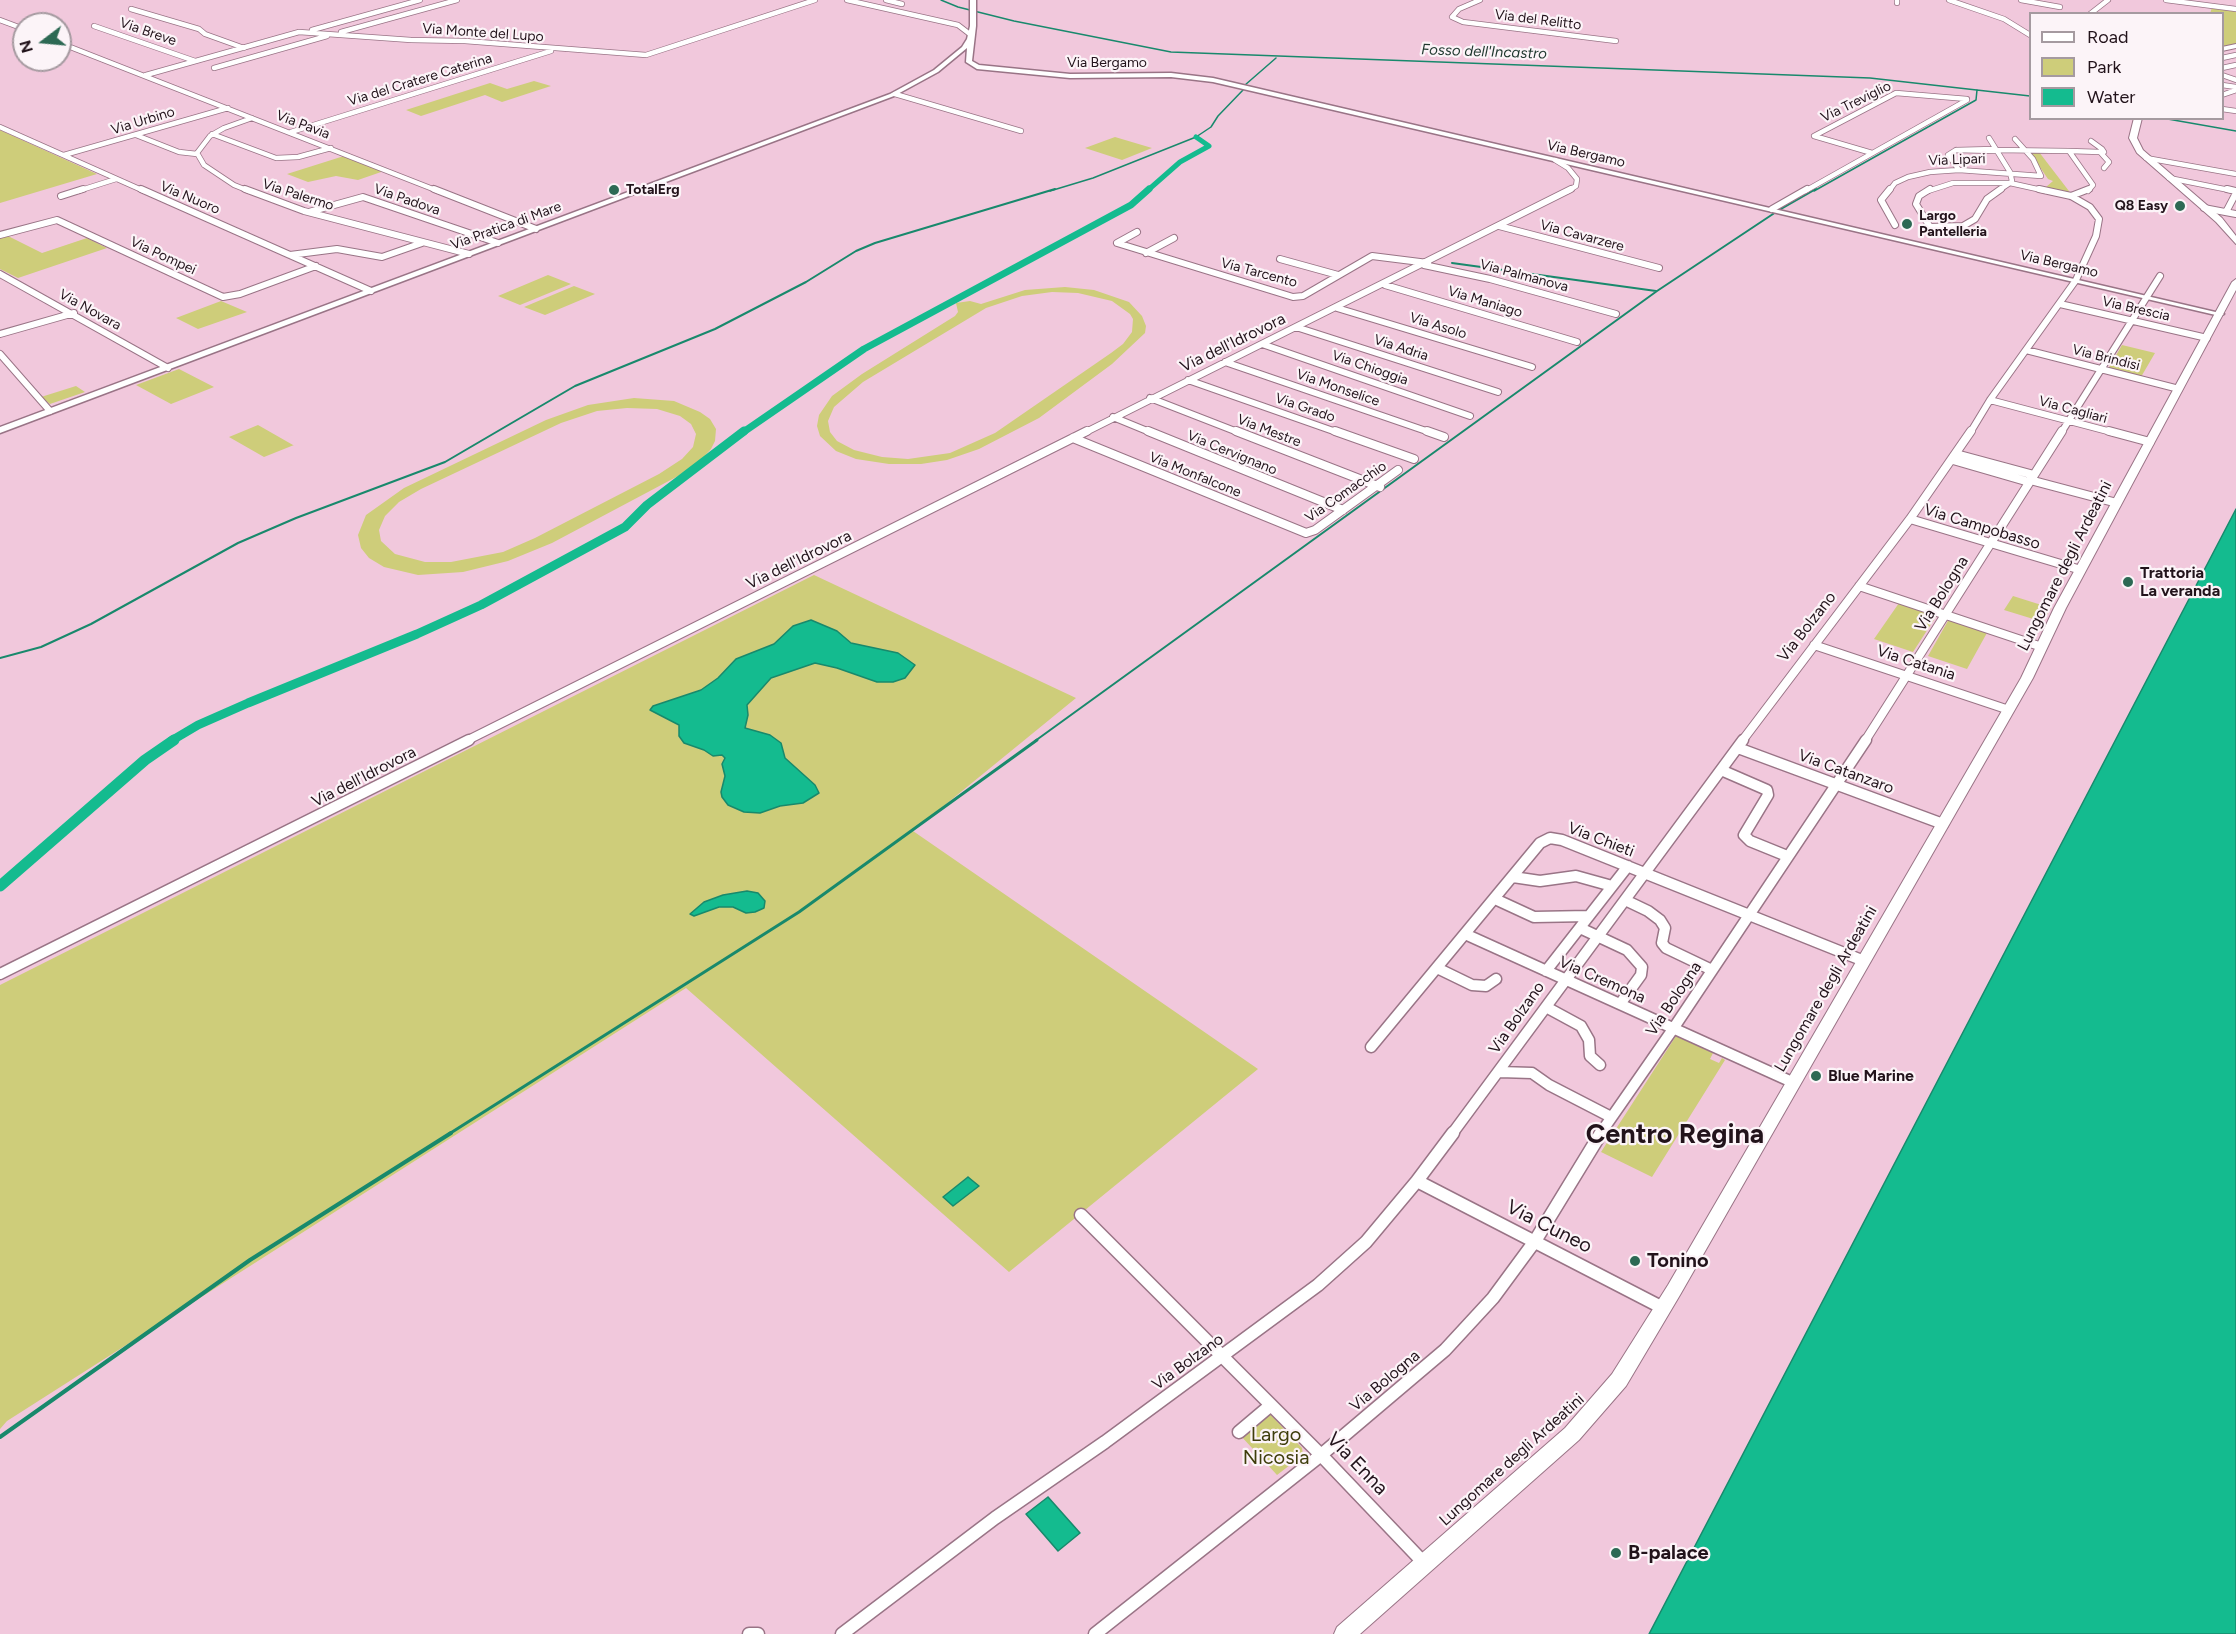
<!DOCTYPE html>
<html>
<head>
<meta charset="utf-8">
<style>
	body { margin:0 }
	#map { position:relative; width:2236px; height:1634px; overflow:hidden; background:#f1c8dc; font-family:Figtree,sans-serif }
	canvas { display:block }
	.legend { position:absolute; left:2029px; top:12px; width:195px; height:108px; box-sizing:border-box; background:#fcf4f8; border:2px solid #a59aa0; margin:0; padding:8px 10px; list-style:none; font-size:18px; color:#22131b }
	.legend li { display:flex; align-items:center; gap:12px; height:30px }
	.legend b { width:30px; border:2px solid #a59aa0 }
	.north { position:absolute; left:12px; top:12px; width:60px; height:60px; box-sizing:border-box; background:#fcf4f8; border:2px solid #a59aa0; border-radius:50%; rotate:254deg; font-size:16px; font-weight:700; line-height:24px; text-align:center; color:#22131b }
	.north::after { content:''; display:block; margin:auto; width:21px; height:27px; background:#2d6954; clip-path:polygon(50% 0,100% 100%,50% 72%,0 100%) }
</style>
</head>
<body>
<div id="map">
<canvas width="2236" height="1634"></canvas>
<ul class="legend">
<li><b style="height:8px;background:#fff"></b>Road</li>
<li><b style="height:16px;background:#cecd7a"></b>Park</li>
<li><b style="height:16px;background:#14bb8f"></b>Water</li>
</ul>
<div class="north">N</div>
</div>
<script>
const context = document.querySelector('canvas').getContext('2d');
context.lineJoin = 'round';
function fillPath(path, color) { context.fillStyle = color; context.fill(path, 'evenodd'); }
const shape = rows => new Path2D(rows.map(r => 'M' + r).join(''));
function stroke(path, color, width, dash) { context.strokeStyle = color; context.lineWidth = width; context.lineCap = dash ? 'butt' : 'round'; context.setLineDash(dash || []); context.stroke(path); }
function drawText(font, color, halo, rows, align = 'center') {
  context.font = font + ' Figtree,sans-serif'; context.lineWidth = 4.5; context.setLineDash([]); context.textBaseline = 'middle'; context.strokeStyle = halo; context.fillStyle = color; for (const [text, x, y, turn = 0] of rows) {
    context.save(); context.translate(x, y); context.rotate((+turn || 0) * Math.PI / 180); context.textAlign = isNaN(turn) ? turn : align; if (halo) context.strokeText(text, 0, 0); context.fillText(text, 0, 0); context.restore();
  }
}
fillPath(shape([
	[2212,7,2236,9,2236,45,2223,48,2222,14,2210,14],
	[534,81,551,86,502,102,485,95,421,116,406,110,490,83,507,89],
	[0,130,97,174,0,203],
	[1115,137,1152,148,1122,160,1085,148],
	[2029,151,2039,152,2072,195,2046,187,2053,181,2048,179],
	[344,156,384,171,358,180,336,176,308,182,287,174],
	[6,235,42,253,87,238,107,248,18,278,0,269,0,237],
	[548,275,571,284,520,305,498,296],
	[574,286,595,294,545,315,524,307],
	[1065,287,1094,290,1129,302,1142,316,1146,326,1145,333,1112,364,1039,418,979,449,947,460,921,464,889,464,856,459,836,451,820,436,817,426,819,415,832,396,862,374,955,316,958,312,956,303,970,301,981,304,1025,290],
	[1052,292,1078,293,1112,301,1130,314,1133,319,1132,332,1123,344,1111,353,995,433,950,453,908,459,882,457,854,450,837,441,830,432,828,421,834,407,863,382,986,308,1022,296],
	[221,301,247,312,198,329,176,318],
	[2122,345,2155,353,2141,377,2108,369],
	[179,369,214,387,171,404,136,385],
	[76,386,85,392,50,404,41,397],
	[634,398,674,401,700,412,710,419,716,429,715,441,711,449,699,462,680,475,552,543,508,561,463,572,418,575,384,567,369,558,361,548,358,535,366,515,404,488,546,420,588,405],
	[627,408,657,409,680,416,691,424,696,434,693,447,682,459,659,474,535,538,503,552,451,562,425,562,395,554,381,541,379,530,385,516,399,502,421,489,561,423,597,411],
	[258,425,293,445,294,445,264,457,229,437],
	[814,575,1076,698,913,831,1258,1069,1009,1272,686,988,7,1421,0,1429,0,985],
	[2013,596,2051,608,2043,622,2004,610],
	[1899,603,1937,615,1913,652,1874,639],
	[1949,619,1988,631,1967,669,1928,656],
	[1676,1036,1713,1053,1710,1059,1719,1063,1722,1058,1725,1060,1652,1177,1601,1152],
	[1269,1413,1302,1448,1303,1455,1277,1475,1240,1435]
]), '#cecd7a');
const water = shape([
	[2236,509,2236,1634,1649,1634,2236,509],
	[811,620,837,631,851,643,898,653,915,665,905,678,893,682,877,682,837,668,815,663,771,678,747,705,748,715,745,728,770,735,781,743,785,758,815,785,819,793,803,803,780,806,760,813,744,812,728,805,722,797,721,792,725,776,722,764,725,758,722,755,713,756,704,750,684,743,679,736,679,725,650,710,653,706,701,690,718,678,736,659,774,644,793,626,811,620],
	[747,891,758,893,765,901,764,908,755,912,746,913,733,907,719,907,694,916,690,914,704,902,723,895,747,891],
	[968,1177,979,1186,953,1206,943,1197,968,1177],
	[1048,1497,1080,1533,1058,1551,1026,1514,1048,1497]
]);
fillPath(water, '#14bb8f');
stroke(water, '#18896c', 1.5);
stroke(shape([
	[941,0,958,7,1014,21,1171,52,1870,78,2030,96],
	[1245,85,1276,58],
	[2162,118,2236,131],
	[1050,191,1093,178,1196,137,1211,127,1218,116,1243,90],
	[1814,191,1976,100,1977,90]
]), '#18896c', 1.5);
stroke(shape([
	[1781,209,1816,189],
	[1452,263,1656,291],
	[0,658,41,647,91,624,238,543,296,518,445,462,575,386,715,329,806,282,856,251,875,243,1055,189],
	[1035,741,1657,291,1776,212]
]), '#18896c', 2);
stroke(shape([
	[449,1134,799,912,1037,740]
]), '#18896c', 3);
stroke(shape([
	[0,1437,250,1260,451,1133]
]), '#18896c', 4);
stroke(shape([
	[1147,191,1180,162,1209,146,1196,137]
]), '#14bb8f', 5);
stroke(shape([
	[742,433,864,349,1131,205,1149,189]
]), '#14bb8f', 7);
stroke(shape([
	[171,741,198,725,248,703,417,634,481,605,625,527,647,505,744,431]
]), '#14bb8f', 9);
stroke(shape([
	[0,886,145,760,174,740]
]), '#14bb8f', 11);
const minorFar4 = shape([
	[847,0,958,25,971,35],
	[886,0,902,4],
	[1480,0,1459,9,1452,17,1463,22,1616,41],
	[1897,0,1897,3],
	[1949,0,2004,19,2030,35],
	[2021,0,2060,7],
	[2166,0,2236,9],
	[131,9,199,29,205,34,244,48],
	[2090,14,2108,0],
	[0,20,24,29],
	[94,26,195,61],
	[312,30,420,0],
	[341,32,457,0],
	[60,43,438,191],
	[2222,58,2236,55],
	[214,68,327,36],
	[2222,68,2236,65],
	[146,75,299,32,411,40,465,41,646,55,815,0],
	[2222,75,2236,80],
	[2222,85,2236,87],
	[895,94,1021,131],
	[2222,95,2236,90],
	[2222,109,2236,111],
	[0,127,144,191],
	[291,132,551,51],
	[212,134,276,158,298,157,331,148],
	[136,135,179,152,197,154],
	[1989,138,2010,172,2012,181,2010,183],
	[2091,141,2102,149,2104,152,2100,152,2109,162,2104,168],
	[1994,149,1956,150,1995,151],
	[1956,150,1948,155,1959,170],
	[1995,150,2069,151,2093,185,2088,191],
	[2069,151,2100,152],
	[64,155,228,108],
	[2146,158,2236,174],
	[1555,160,1568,168,1577,179,1576,186,1568,191],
	[2169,178,2234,191],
	[2010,183,2046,191],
	[78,191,116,179],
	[249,191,234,185,204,165,197,153,210,136,224,128,252,118],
	[1805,191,1967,100,1967,99,1896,93,1814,136,1872,153],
	[1889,191,1895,183,1908,177,1930,172,1959,170,2041,176,2033,159,2015,139],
	[1928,191,1953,183,2010,183],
	[1998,191,2010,183]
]);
const minorFar3 = shape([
	[141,189,371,291],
	[245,189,304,211,469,254],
	[434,189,536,229],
	[1890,189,1881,200,1895,225],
	[1930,189,1919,196,1916,204,1930,227,1963,226,1975,219,1987,199,2001,189],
	[2227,189,2236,191],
	[61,196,83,189],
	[2071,196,2089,189],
	[2204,208,2236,214],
	[1772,209,1807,189],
	[309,212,363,197,498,243],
	[2226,212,2236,193],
	[1499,226,1659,268],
	[1137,232,1117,243,1293,297,1303,296,1372,256,1428,263],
	[0,235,57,220,223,297,240,294,316,266],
	[1146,253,1174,238],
	[290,255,337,249,382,257,422,243],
	[1280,259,1338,275],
	[1424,265,1490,279,1616,314],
	[0,274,168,368],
	[1385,285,1577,342],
	[2060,304,2207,338],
	[1337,308,1532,367],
	[1296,327,1498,392],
	[0,334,74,313],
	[1262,344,1470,416],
	[2026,350,2179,389],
	[0,354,50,411],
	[1225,362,1432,433],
	[1188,380,1339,433],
	[1150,398,1240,433],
	[1990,400,2115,433],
	[1113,417,1152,433],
	[1084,433,1571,189],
	[1970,433,1990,400,2076,280,2096,236,2099,219,2090,207,2071,196,2039,189],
	[2061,433,2160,276]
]);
const minorFar2 = shape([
	[1148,431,1343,510],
	[1236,431,1380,487],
	[1335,431,1414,459],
	[1427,431,1444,437],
	[2109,431,2150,442],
	[1073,438,1306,533,1315,530,1398,470],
	[1956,454,2034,475],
	[1953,460,2029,482],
	[2030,480,2117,503],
	[1910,519,2081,570],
	[1859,586,2042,647],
	[1814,645,2009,710],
	[466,741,1087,431],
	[1742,741,1910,519,1971,431],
	[1865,741,2062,431]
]);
const minorFar1 = shape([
	[1738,748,1943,824],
	[1721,770,1767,790,1768,795,1744,835,1750,841,1787,856],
	[1513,877,1540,881,1576,876,1612,886],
	[1495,899,1534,917,1589,916],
	[1625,900,1648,911,1660,920,1665,928,1662,943,1666,948,1712,970],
	[1580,928,1627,950,1642,967,1641,975,1620,1004],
	[1465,934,1792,1082],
	[1437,968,1472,985,1486,986,1496,979],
	[1546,971,1628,866],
	[0,974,469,740],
	[1546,1007,1581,1026,1589,1040,1590,1056,1600,1065],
	[1371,1047,1540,843,1550,838,1562,840,1864,961],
	[1500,1072,1532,1073,1549,1085,1611,1117],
	[1452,1134,1743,740],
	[1600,1134,1673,1029,1866,740]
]);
const minor = shape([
	[1417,1181,1663,1308],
	[1081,1215,1321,1455,1424,1563],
	[1239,1432,1271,1405],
	[749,1634,758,1634],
	[842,1634,995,1518,1105,1442,1318,1285,1366,1242,1417,1181,1453,1133],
	[1095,1634,1321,1455,1445,1350,1493,1298,1535,1241,1601,1133]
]);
const tertiary = shape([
	[970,0,976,0,976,26,972,61,979,65,1070,74,1171,73,1213,78,2224,314,2220,316,1213,82,1171,77,1070,78,977,69,966,62,967,48,938,72,894,96,0,433,0,427,890,94,934,70,962,47,967,39,970,26,970,0]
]);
const secondary = shape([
	[2236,44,2236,48,2222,51,2222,47,2236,44],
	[2134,118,2142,118,2137,138,2143,150,2222,218,2236,236,2236,244,2216,222,2137,153,2129,138,2134,118],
	[2236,279,2236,290,2066,608,2033,678,1680,1295,1626,1386,1579,1440,1360,1634,1334,1634,1337,1627,1565,1428,1612,1374,1668,1285,2021,678,2054,608,2232,282,2236,279]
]);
stroke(minorFar4, '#997486', 6);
stroke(minorFar3, '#997486', 8);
stroke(minorFar2, '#997486', 10);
stroke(minorFar1, '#997486', 13);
stroke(minor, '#997486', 15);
stroke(tertiary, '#997486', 3);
stroke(secondary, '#997486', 2);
stroke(minorFar4, '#fff', 4.5);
stroke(minorFar3, '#fff', 6);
stroke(minorFar2, '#fff', 8);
stroke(minorFar1, '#fff', 10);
stroke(minor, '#fff', 12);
fillPath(tertiary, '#fff');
fillPath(secondary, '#fff');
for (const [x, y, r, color] of [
	[614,190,6,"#2d6954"],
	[2180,206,6,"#2d6954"],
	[1907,224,6,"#2d6954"],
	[2128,582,6,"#2d6954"],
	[1816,1076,6,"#2d6954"],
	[1635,1261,6,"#2d6954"],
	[1616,1553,6,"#2d6954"]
]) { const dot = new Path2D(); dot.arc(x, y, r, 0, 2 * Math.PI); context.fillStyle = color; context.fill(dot); stroke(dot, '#fcf4f8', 2); }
drawText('14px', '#22131b', '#fcf4f8', [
	["Via del Relitto",1538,20,7],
	["Via Breve",148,32,19],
	["Via Monte del Lupo",483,33,4],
	["Via Bergamo",1107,63],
	["Via del Cratere Caterina",420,80,-17],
	["Via Treviglio",1856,102,-26],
	["Via Urbino",143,121,-17],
	["Via Pavia",303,125,21],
	["Via Bergamo",1586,154,13],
	["Via Lipari",1957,160,-2],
	["Via Palermo",298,195,18],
	["Via Nuoro",190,198,23],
	["Via Padova",407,200,19],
	["Via Pratica di Mare",506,226,-20],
	["Via Cavarzere",1582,236,15],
	["Via Pompei",163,256,25],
	["Via Bergamo",2059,264,13],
	["Via Tarcento",1259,273,15],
	["Via Palmanova",1524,276,15],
	["Via Maniago",1485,302,17],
	["Via Brescia",2136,309,13],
	["Via Novara",90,310,29],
	["Via Asolo",1438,326,17],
	["Via Adria",1401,348,18],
	["Via Brindisi",2106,358,14],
	["Via Chioggia",1370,368,19],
	["Via Monselice",1338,388,19],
	["Via Grado",1305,408,19],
	["Via Cagliari",2073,410,15],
	["Via Mestre",1269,431,21],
	["Via Cervignano",1232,453,22],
	["Via Monfalcone",1195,475,22],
	["Via Comacchio",1346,492,-35]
]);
drawText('bold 14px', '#22131b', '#fcf4f8', [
	["TotalErg",626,190],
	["Q8 Easy",2168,206,"right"],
	["Largo",1919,216],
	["Pantelleria",1919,232]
], 'left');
drawText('italic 15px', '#1f372e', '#fcf4f8', [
	["Fosso dell'Incastro",1484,52,2]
]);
drawText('16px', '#22131b', '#fcf4f8', [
	["Via dell'Idrovora",1233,343,-26],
	["Via Campobasso",1982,527,17],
	["Via dell'Idrovora",799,560,-26],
	["Lungomare degli Ardeatini",2065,566,-63],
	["Via Bologna",1942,594,-58],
	["Via Bolzano",1807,627,-52],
	["Via Catania",1916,663,18],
	["Via Catanzaro",1846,772,20],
	["Via dell'Idrovora",364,777,-27],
	["Via Chieti",1601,840,21],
	["Via Cremona",1602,980,24],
	["Lungomare degli Ardeatini",1826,989,-60],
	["Via Bologna",1674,999,-56],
	["Via Bolzano",1517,1018,-55],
	["Via Bolzano",1188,1362,-36],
	["Via Bologna",1385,1381,-40],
	["Lungomare degli Ardeatini",1512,1460,-42]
]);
drawText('bold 16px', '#22131b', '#fcf4f8', [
	["Trattoria",2140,573],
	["La veranda",2140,591],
	["Blue Marine",1828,1076]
], 'left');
drawText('20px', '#22131b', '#fcf4f8', [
	["Via Cuneo",1549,1227,27],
	["Via Enna",1357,1464,46]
]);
drawText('bold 20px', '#22131b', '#fcf4f8', [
	["Tonino",1647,1261],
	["B-palace",1628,1553]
], 'left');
drawText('20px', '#3f3e0c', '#fcf4f8', [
	["Largo",1276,1435],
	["Nicosia",1276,1458]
]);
drawText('bold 27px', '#22131b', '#fcf4f8', [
	["Centro Regina",1675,1135]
]);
</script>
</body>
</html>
